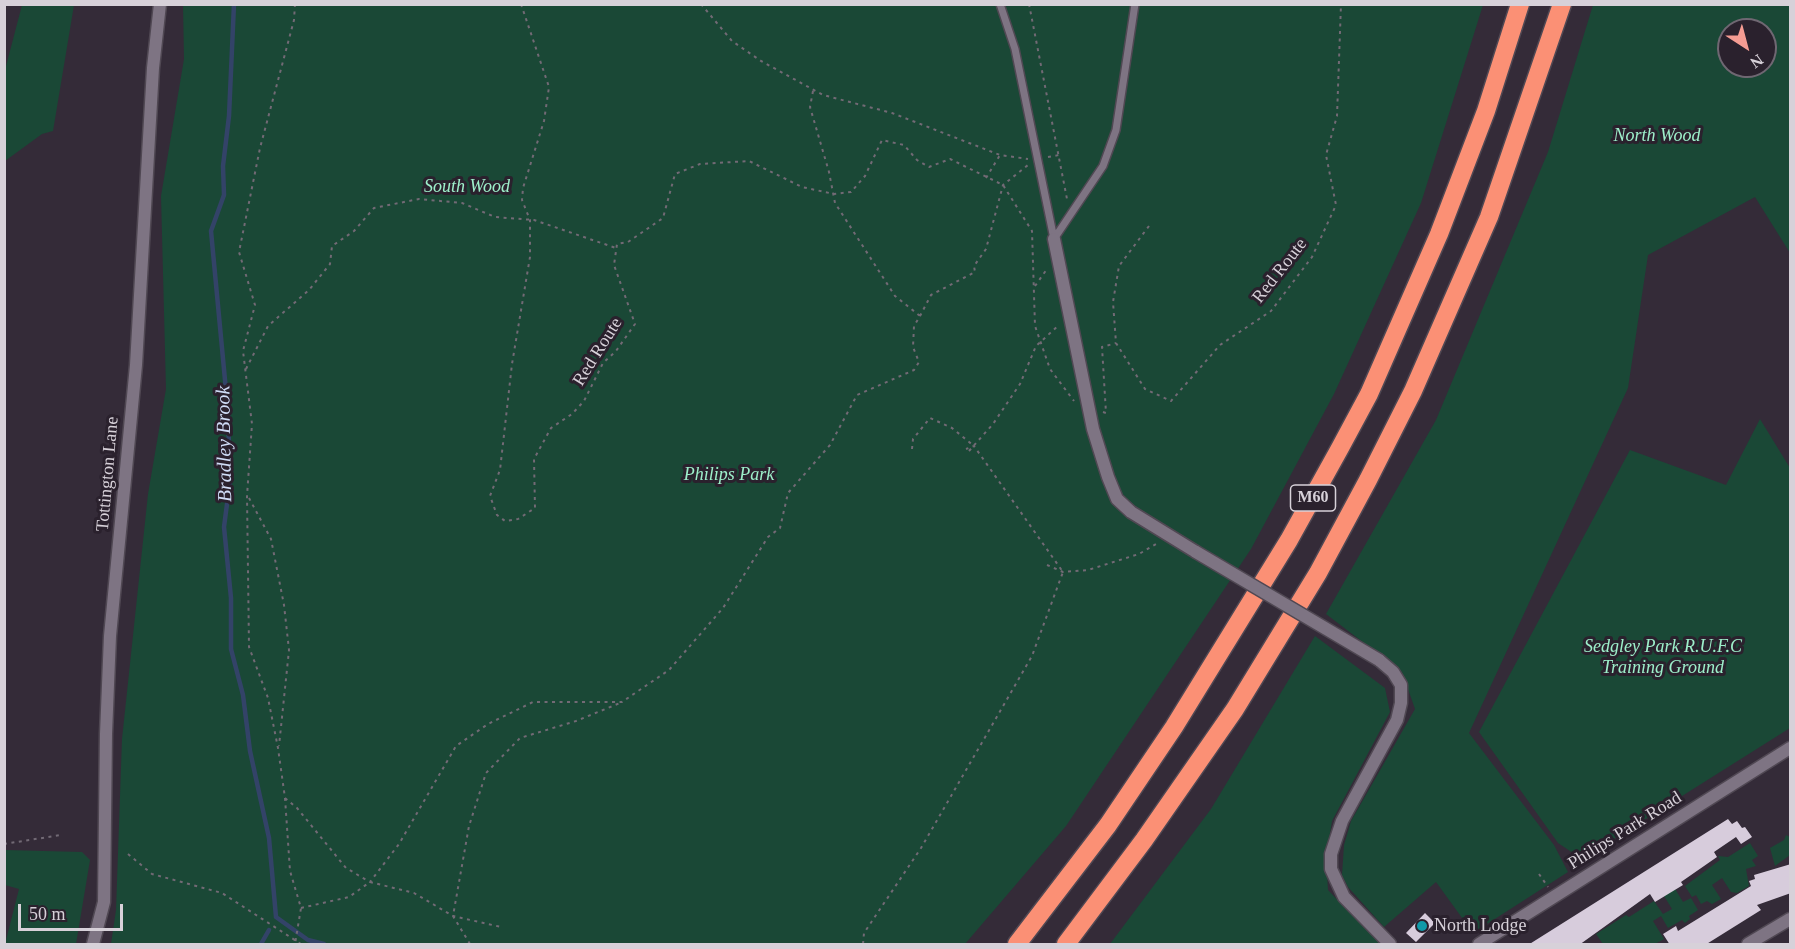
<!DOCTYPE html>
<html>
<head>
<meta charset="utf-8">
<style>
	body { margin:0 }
	#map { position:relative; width:1795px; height:949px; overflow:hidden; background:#342b38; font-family:Georgia,serif }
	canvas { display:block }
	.frame { position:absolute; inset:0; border:6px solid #d7d1d9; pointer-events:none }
	.north { position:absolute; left:1717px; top:18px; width:60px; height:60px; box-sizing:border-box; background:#2a212d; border:2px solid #6f6772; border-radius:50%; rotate:144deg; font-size:16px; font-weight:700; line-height:24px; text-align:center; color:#d7d1d9 }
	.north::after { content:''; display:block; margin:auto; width:21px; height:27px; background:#f59c93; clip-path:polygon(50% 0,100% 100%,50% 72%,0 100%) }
	.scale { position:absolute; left:18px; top:904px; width:105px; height:27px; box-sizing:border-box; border:3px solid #d7d1d9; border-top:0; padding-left:8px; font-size:18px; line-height:21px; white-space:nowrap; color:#d7d1d9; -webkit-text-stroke:4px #2a212d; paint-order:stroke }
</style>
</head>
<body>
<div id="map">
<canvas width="1795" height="949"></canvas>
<div class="frame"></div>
<div class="north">N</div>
<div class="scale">50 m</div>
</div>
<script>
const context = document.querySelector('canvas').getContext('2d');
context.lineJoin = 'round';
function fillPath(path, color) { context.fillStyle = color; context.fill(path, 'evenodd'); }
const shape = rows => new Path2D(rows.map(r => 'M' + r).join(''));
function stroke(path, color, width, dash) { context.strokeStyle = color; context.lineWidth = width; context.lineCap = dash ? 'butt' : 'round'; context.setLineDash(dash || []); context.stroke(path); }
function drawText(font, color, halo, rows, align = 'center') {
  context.font = font + ' Georgia,serif'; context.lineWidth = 6; context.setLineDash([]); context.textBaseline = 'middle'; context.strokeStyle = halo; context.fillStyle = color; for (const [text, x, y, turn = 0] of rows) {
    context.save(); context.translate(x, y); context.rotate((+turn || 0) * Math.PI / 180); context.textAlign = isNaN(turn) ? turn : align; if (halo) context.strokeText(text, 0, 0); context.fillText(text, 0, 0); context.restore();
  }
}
fillPath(shape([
	[22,5,74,5,53,131,42,134,5,161,5,70],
	[183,5,1483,5,1421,203,1334,394,1251,549,1066,826,965,944,111,944,116,910,122,739,148,494,166,389,161,196,184,59],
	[1593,5,1790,5,1790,253,1755,197,1648,255,1628,388,1469,733,1554,845,1568,872,1473,933,1436,882,1384,927,1348,887,1342,875,1344,845,1351,821,1415,709,1402,672,1326,614,1436,420,1548,152],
	[1729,30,1765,30,1765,66,1729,66],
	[1760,419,1790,468,1790,728,1582,859,1558,843,1479,732,1630,450,1726,485],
	[1315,636,1385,688,1390,712,1332,821,1326,857,1328,890,1380,944,1110,944,1211,809],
	[1786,835,1790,837,1790,855,1775,866,1770,848,1784,840],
	[1750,843,1758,856,1752,860,1756,866,1746,869,1749,886,1737,893,1731,892,1722,878,1712,885,1721,899,1712,904,1707,901,1701,904,1696,895,1692,897,1685,886,1720,860,1718,856,1728,857],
	[5,850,82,852,90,860,76,944,5,944,19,889,5,885],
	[1674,887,1683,902,1691,898,1698,910,1689,916,1690,919,1685,923,1682,920,1668,928,1661,916,1653,921,1664,939,1655,944,1603,944,1596,934,1626,915,1629,917,1654,901,1663,914,1672,909,1661,891]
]), '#1a4836');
stroke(shape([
	[234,4,229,116,223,166,224,195,211,231,228,412,230,481,224,527,231,598,231,649,243,695,250,751,269,838,276,917],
	[276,917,308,940,324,944],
	[261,944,269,930]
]), '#334368', 4.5);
fillPath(shape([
	[1728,819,1732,824,1737,821,1742,828,1745,827,1752,837,1741,844,1736,837,1714,852,1717,857,1681,882,1683,885,1655,902,1650,894,1579,945,1528,945],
	[1791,864,1791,893,1757,905,1761,910,1705,945,1670,945,1663,934,1676,926,1678,931,1751,886,1749,881,1755,879,1754,875],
	[1425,913,1435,923,1416,942,1406,933]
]), '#d7ccdc');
const lane = shape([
	[1000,4,1015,49,1054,239],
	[1054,239,1103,166,1116,130,1135,4]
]);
const street = shape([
	[1054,239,1093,429,1108,477,1117,499,1131,512,1196,552],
	[1379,660,1393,672,1401,685,1401,703,1397,720,1342,821,1331,854,1331,869,1344,897,1390,944],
	[93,944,104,902,106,734,110,636,136,365,153,68,160,4],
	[1479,944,1790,748],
	[1748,944,1790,919]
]);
const highway = shape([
	[1017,944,1108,825,1174,727,1289,540,1340,448,1369,394,1439,234,1486,111,1520,4],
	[1066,944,1144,840,1235,709,1318,573,1368,480,1413,391,1489,217,1562,4]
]);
stroke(lane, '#504853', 10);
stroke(street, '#504853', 15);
stroke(highway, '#504853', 21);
stroke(shape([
	[295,4,294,20,260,148,239,252,255,305,243,351,252,424,247,496,249,647,268,698,278,748,285,798,290,871,301,908,295,944],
	[521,4,549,87,544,121,523,188,522,200,530,220,530,257,512,364,500,470,490,496,497,515,505,521,518,519,535,508,534,459,551,428,572,414,584,401,603,363,616,351,635,324,614,265,617,244,628,242,663,218,675,174,700,164,749,161,802,187,834,194,851,192,865,176,882,140,904,145,917,160,929,167,950,159,1003,185,1032,231,1035,326,1050,369,1074,401],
	[701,4,732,41,761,61,823,95,892,113,1000,155,1028,159],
	[1029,4,1067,199],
	[813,91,810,107,829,172,835,203,895,296,920,316],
	[1048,157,1059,155],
	[986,178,1000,155],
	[1149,226,1119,266,1113,302,1116,343,1145,389,1171,401,1220,345,1271,311,1312,257,1336,205,1326,155,1337,116,1341,4],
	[1035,286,1047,269],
	[246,369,268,326,309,290,330,264,332,246,354,231,374,208,419,199,462,203,495,217,534,220,616,248],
	[1103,412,1106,413,1102,347,1116,343],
	[912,449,913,439,930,418,952,428,974,446],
	[969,451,993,424,1020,384,1036,346,1059,325],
	[249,498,271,539,284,605,289,650,279,746],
	[1047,565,1063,572,1088,570,1139,554,1158,543],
	[285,798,297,808,346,868,370,882,399,844,456,746,488,724,533,702,622,702,669,670,723,608,768,537,780,528,788,493,830,445,857,395,914,370,919,362,913,347,914,326,920,316,931,295,975,272,974,266,986,249,1003,185,1028,165],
	[4,844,61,835],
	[128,854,152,874,222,893,301,944],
	[1539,874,1548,887],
	[301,908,349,897,370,882,414,893,453,916,501,927],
	[470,944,453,916,469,826,486,773,520,738,576,721,620,703],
	[863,944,864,933,921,848,1032,656,1063,572,974,446,966,449]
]), '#726a75', 2, [3, 4.5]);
stroke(lane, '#7e7483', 7);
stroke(street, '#7e7483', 12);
stroke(highway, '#fb9075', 18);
const streetBridge = shape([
	[1196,552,1379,660]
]);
stroke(streetBridge, '#504853', 15, []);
stroke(streetBridge, '#7e7483', 12);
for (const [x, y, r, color] of [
	[1422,926,6,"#0f9aa8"]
]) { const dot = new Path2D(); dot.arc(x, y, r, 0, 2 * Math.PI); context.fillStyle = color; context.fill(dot); stroke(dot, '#2a212d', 2); }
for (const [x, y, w] of [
	[1313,498,45]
]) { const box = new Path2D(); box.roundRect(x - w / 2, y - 13, w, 26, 4.5); context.fillStyle = '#2a212d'; context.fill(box); stroke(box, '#d7d1d9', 1.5); }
drawText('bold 16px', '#d7d1d9', null, [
	["M60",1313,498]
]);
drawText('italic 18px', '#9defca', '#2a212d', [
	["North Wood",1657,136],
	["South Wood",467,187],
	["Philips Park",729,475],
	["Sedgley Park R.U.F.C",1663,647],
	["Training Ground",1663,668]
]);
drawText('18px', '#d7d1d9', '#2a212d', [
	["Red Route",1280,271,-52],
	["Red Route",598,352,-58],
	["Tottington Lane",108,474,-85],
	["Philips Park Road",1625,831,-32]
]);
drawText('18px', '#d7d1d9', '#2a212d', [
	["North Lodge",1434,926]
], 'left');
drawText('italic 20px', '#cfdcf6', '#2a212d', [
	["Bradley Brook",225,444,-91]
]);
</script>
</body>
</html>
